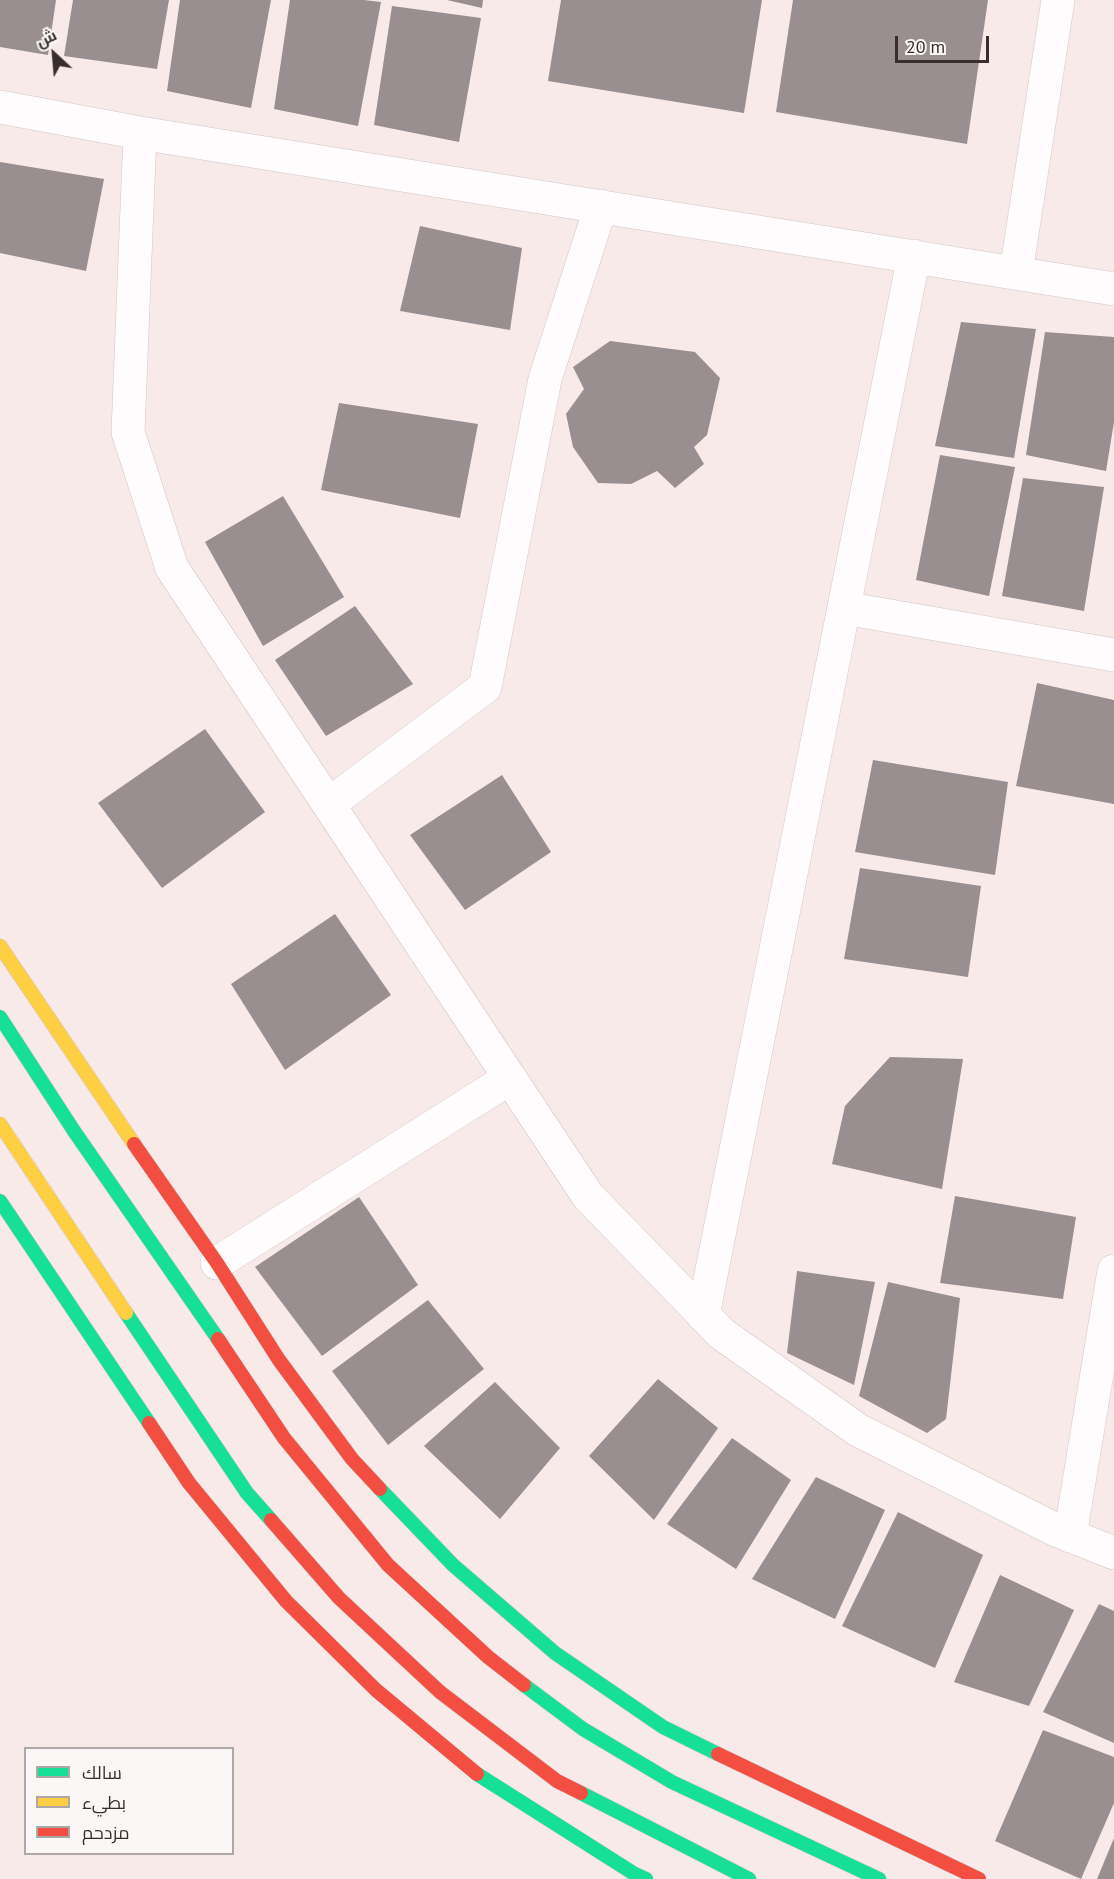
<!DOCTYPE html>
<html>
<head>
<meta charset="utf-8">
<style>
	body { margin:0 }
	#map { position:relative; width:1114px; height:1879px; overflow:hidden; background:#f7eae9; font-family:"PT Sans",Cairo,sans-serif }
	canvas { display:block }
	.legend { position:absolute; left:24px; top:1747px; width:210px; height:108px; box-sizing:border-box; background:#fcf7f7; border:2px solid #aea7a7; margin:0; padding:8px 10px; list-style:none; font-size:18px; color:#382e2e }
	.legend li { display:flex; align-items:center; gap:12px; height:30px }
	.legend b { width:30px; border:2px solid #aea7a7 }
	.north { position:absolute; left:24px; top:24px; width:60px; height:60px; -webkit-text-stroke:4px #fcf7f7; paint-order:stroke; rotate:334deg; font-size:16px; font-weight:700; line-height:24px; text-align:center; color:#382e2e }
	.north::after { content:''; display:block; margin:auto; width:21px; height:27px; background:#382e2e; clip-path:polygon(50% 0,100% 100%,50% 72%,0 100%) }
	.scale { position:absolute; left:895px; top:36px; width:94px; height:27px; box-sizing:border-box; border:3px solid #382e2e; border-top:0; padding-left:8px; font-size:18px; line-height:21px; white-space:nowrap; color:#382e2e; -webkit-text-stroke:4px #fcf7f7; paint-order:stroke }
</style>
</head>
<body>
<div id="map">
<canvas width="1114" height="1879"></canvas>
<ul class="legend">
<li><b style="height:8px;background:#16e098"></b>سالك</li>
<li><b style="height:8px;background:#ffcf43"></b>بطيء</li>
<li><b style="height:8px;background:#f24e42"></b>مزدحم</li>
</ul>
<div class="north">ش</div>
<div class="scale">20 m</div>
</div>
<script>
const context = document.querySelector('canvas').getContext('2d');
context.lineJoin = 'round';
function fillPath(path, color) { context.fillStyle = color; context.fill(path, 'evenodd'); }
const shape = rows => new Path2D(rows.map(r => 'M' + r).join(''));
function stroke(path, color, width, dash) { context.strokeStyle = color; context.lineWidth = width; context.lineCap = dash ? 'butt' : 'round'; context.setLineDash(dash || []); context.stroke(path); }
fillPath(shape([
	[0,0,56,0,48,55,0,47],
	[73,0,169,0,157,69,64,56],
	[180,0,271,0,251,108,167,91],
	[290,0,364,0,381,2,358,126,274,109],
	[447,0,483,0,482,8],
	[561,0,762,0,744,113,548,81],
	[793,0,988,0,967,144,776,112],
	[392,6,481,18,459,142,374,125],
	[0,162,104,179,86,271,0,253],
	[420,226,522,248,510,330,400,311],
	[961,322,1036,329,1014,458,935,446],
	[1045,332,1114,337,1114,422,1106,471,1026,455],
	[610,341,695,352,720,378,707,435,694,447,704,464,675,488,657,471,631,484,598,483,573,447,566,414,584,389,573,367],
	[339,403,478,424,460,518,321,490],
	[940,455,1015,467,989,596,916,580],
	[1023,478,1104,487,1084,611,1002,596],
	[283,496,344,597,263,646,205,542],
	[355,606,413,684,326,736,275,660],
	[1037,683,1114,700,1114,804,1016,786],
	[205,729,265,812,162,888,98,803],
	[873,760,1008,782,995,875,855,852],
	[502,775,551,852,465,910,410,835],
	[860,868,981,886,968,977,844,959],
	[335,914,391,995,285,1070,231,984],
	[890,1057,963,1059,942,1189,832,1164,845,1106],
	[955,1196,1076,1217,1063,1299,940,1283],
	[359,1197,418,1285,322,1356,255,1267],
	[797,1271,875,1282,854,1385,787,1353],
	[888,1282,960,1298,946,1419,927,1433,859,1396],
	[428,1300,484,1369,388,1445,332,1371],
	[658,1379,718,1428,654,1520,589,1456],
	[495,1382,560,1448,500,1519,424,1446],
	[732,1438,791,1480,736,1569,667,1524],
	[816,1477,885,1510,835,1619,752,1579],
	[898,1512,983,1555,935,1668,842,1626],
	[1000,1575,1074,1610,1029,1706,954,1682],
	[1099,1604,1114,1611,1114,1743,1043,1712],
	[1043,1730,1114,1757,1114,1803,1081,1879,995,1841],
	[1114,1838,1114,1879,1097,1879]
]), '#998f90');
const street = shape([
	[0,107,140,133,1114,289],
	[140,133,128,432,172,568,588,1196,722,1334,858,1430,1056,1530,1114,1553],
	[1016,273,1058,0],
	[844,608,1114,655],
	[329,804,485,687,545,379,601,206],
	[217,1263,510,1078],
	[703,1315,914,256],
	[1070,1536,1114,1271]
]);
const fast = shape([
	[0,1017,74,1131,218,1339],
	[0,1201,149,1423],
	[126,1313,247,1493,271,1520],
	[380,1489,453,1565,555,1653,663,1727,718,1754],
	[524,1685,583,1729,672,1782,879,1879],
	[477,1774,633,1873,646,1879],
	[581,1793,749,1879]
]);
const slow = shape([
	[0,946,134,1144],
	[0,1124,126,1313]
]);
const jam = shape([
	[134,1144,217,1263,279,1360,352,1459,380,1489],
	[218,1339,284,1438,388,1565,488,1657,524,1685],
	[149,1423,189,1483,286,1601,376,1690,477,1774],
	[271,1520,339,1598,440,1692,557,1781,581,1793],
	[718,1754,979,1879]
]);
stroke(street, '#d2c7c6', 34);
stroke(fast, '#d2c7c6', 15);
stroke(slow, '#d2c7c6', 15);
stroke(jam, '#d2c7c6', 15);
stroke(street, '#fefcfc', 33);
stroke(fast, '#16e098', 14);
stroke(slow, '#ffcf43', 14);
stroke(jam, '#f24e42', 14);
</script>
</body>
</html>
